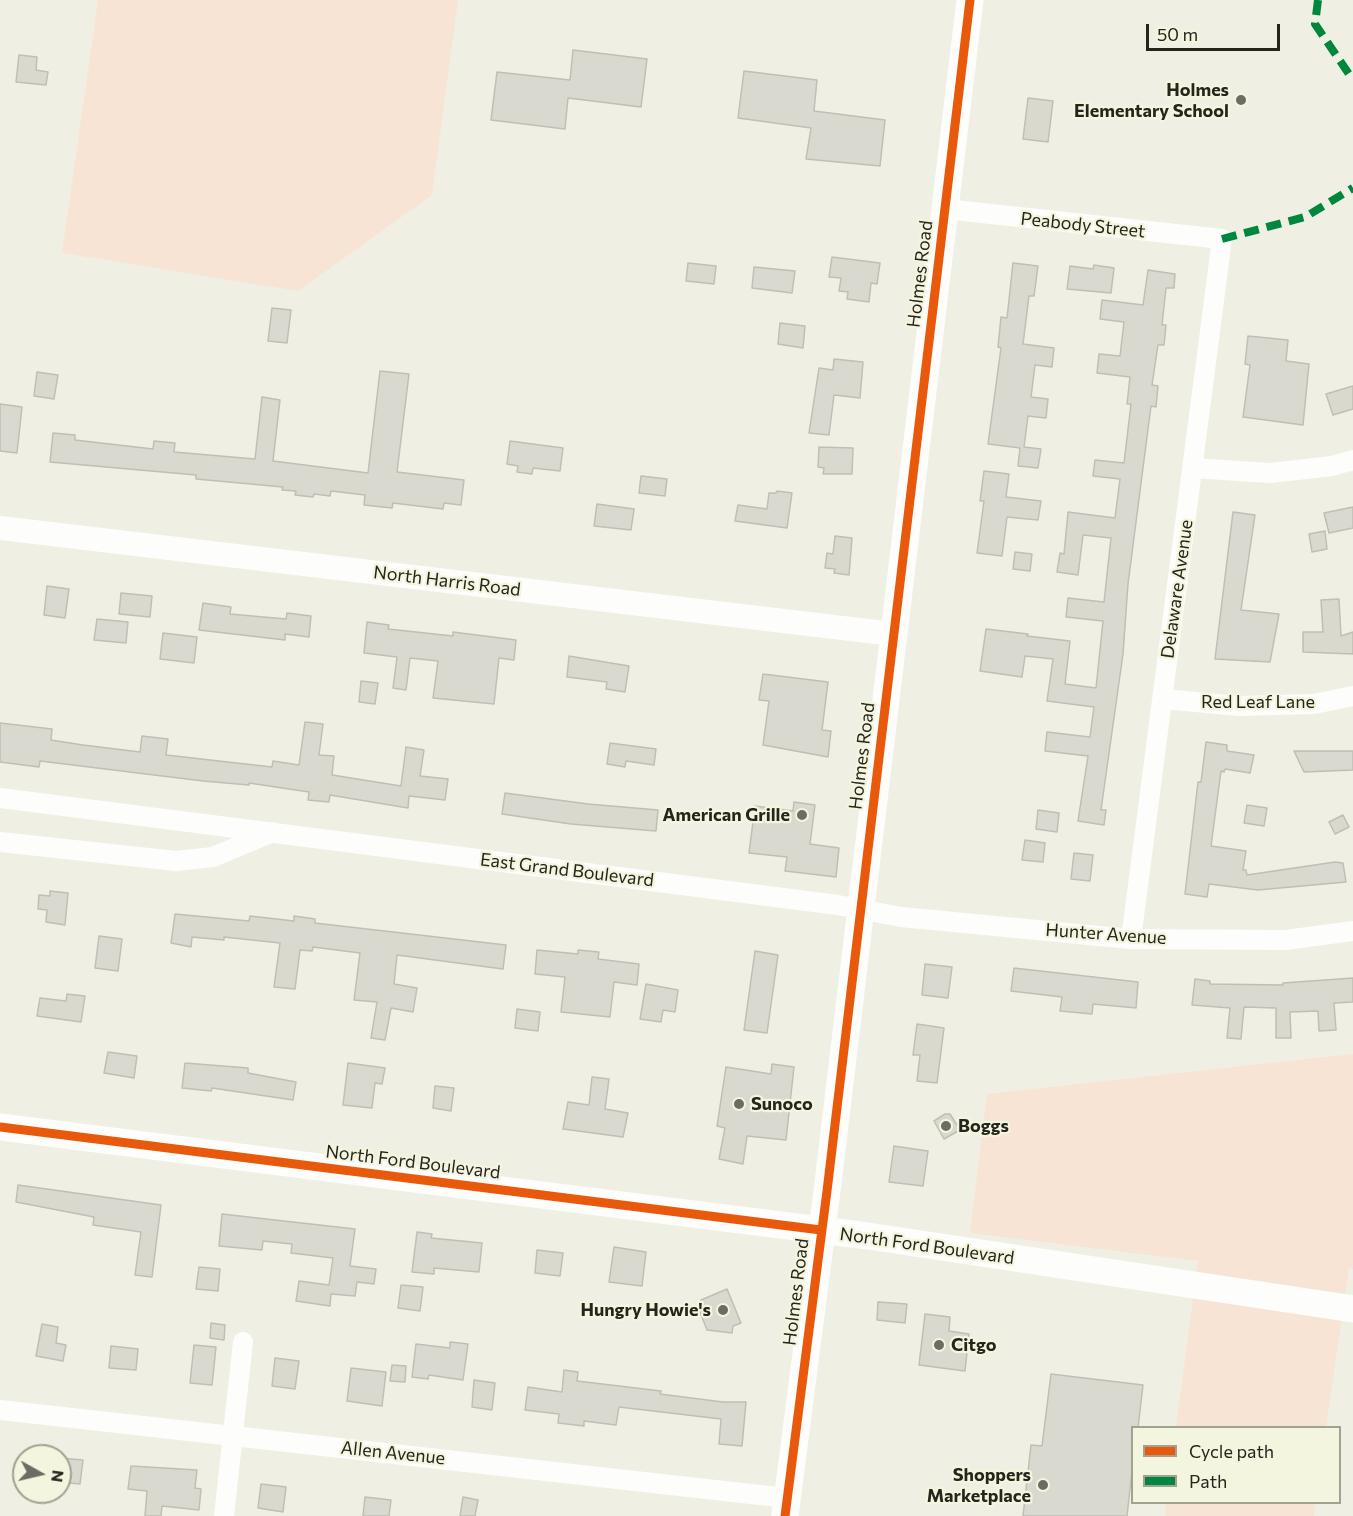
<!DOCTYPE html>
<html>
<head>
<meta charset="utf-8">
<style>
	body { margin:0 }
	#map { position:relative; width:1353px; height:1516px; overflow:hidden; background:#eff0e3; font-family:Commissioner,sans-serif }
	canvas { display:block }
	.legend { position:absolute; left:1131px; top:1426px; width:210px; height:78px; box-sizing:border-box; background:#f4f5de; border:2px solid #a1a291; margin:0; padding:8px 10px; list-style:none; font-size:18px; color:#25251d }
	.legend li { display:flex; align-items:center; gap:12px; height:30px }
	.legend b { width:30px; border:2px solid #a1a291 }
	.north { position:absolute; left:12px; top:1444px; width:60px; height:60px; box-sizing:border-box; background:#f4f5de; border:2px solid #a1a291; border-radius:50%; rotate:98deg; font-size:16px; font-weight:700; line-height:24px; text-align:center; color:#25251d }
	.north::after { content:''; display:block; margin:auto; width:21px; height:27px; background:#6c6c62; clip-path:polygon(50% 0,100% 100%,50% 72%,0 100%) }
	.scale { position:absolute; left:1146px; top:24px; width:134px; height:27px; box-sizing:border-box; border:3px solid #25251d; border-top:0; padding-left:8px; font-size:18px; line-height:21px; white-space:nowrap; color:#25251d; -webkit-text-stroke:4px #f4f5de; paint-order:stroke }
</style>
</head>
<body>
<div id="map">
<canvas width="1353" height="1516"></canvas>
<ul class="legend">
<li><b style="height:8px;background:#e8590c"></b>Cycle path</li>
<li><b style="height:8px;background:#00873e"></b>Path</li>
</ul>
<div class="north">N</div>
<div class="scale">50 m</div>
</div>
<script>
const context = document.querySelector('canvas').getContext('2d');
context.lineJoin = 'round';
function fillPath(path, color) { context.fillStyle = color; context.fill(path, 'evenodd'); }
const shape = rows => new Path2D(rows.map(r => 'M' + r).join(''));
function stroke(path, color, width, dash) { context.strokeStyle = color; context.lineWidth = width; context.lineCap = dash ? 'butt' : 'round'; context.setLineDash(dash || []); context.stroke(path); }
function drawText(font, color, halo, rows, align = 'center') {
  context.font = font + ' Commissioner,sans-serif'; context.lineWidth = 4.5; context.setLineDash([]); context.textBaseline = 'middle'; context.strokeStyle = halo; context.fillStyle = color; for (const [text, x, y, turn = 0] of rows) {
    context.save(); context.translate(x, y); context.rotate((+turn || 0) * Math.PI / 180); context.textAlign = isNaN(turn) ? turn : align; if (halo) context.strokeText(text, 0, 0); context.fillText(text, 0, 0); context.restore();
  }
}
fillPath(shape([
	[98,0,458,0,432,195,298,291,62,253],
	[1353,1054,1353,1269,1349,1268,1326,1427,1176,1427,1198,1261,970,1233,987,1094],
	[1166,1503,1166,1502,1316,1503,1314,1516,1165,1516]
]), '#f7e4d5');
const building = shape([
	[573,50,647,59,641,107,568,98,565,129,491,120,497,72,570,80,573,50],
	[19,55,37,57,36,70,48,72,46,85,16,82,19,55],
	[744,71,817,80,814,111,885,120,880,166,806,159,811,128,738,118,744,71],
	[1028,98,1053,101,1048,142,1023,139,1028,98],
	[832,257,880,263,877,284,871,283,869,302,847,299,848,292,839,291,841,278,829,277,832,257],
	[688,263,716,266,714,284,686,281,688,263],
	[1013,263,1038,266,1034,296,1029,296,1023,344,1054,348,1052,367,1035,365,1031,397,1048,399,1046,418,1028,416,1024,447,1041,449,1038,468,1018,466,1020,448,988,444,1001,348,998,347,1001,317,1007,318,1013,263],
	[1094,265,1114,268,1111,293,1067,289,1070,266,1093,269,1094,265],
	[754,267,795,271,792,293,752,288,754,267],
	[1148,270,1175,274,1174,288,1166,288,1162,325,1166,325,1164,345,1158,345,1152,385,1158,386,1156,407,1151,406,1128,584,1123,654,1101,810,1106,810,1104,825,1078,821,1088,756,1045,751,1047,732,1090,737,1094,707,1047,701,1053,659,1025,656,1022,677,980,671,986,629,1028,634,1027,636,1070,641,1065,684,1096,688,1103,621,1066,617,1068,598,1104,602,1111,538,1083,535,1078,575,1057,572,1060,553,1064,554,1068,512,1115,518,1120,479,1093,476,1095,460,1124,463,1131,404,1127,404,1130,377,1097,373,1099,354,1120,356,1124,322,1100,319,1102,300,1143,305,1148,270],
	[272,308,291,310,287,343,268,341,272,308],
	[780,323,805,326,803,348,778,344,780,323],
	[1248,336,1288,340,1286,361,1309,364,1303,425,1243,417,1250,365,1245,364,1248,336],
	[834,359,863,362,860,398,834,395,829,435,809,433,819,368,833,370,834,359],
	[380,371,409,374,397,472,464,480,461,505,444,503,443,509,393,503,392,508,364,505,365,495,331,491,330,496,314,494,313,497,295,495,296,491,282,490,283,487,196,479,196,475,50,462,53,433,75,435,75,440,153,449,154,441,175,443,174,452,255,459,262,397,280,400,273,461,368,473,380,371],
	[37,372,58,375,54,399,34,396,37,372],
	[1353,386,1353,409,1333,415,1326,394,1353,386],
	[0,404,22,407,17,453,0,451,0,404],
	[510,441,563,448,560,471,533,468,532,474,517,472,518,466,507,464,510,441],
	[819,447,853,448,852,474,823,474,824,468,818,467,819,447],
	[984,471,1009,474,1006,497,1041,501,1038,520,1007,517,1002,556,977,553,984,501,980,501,984,471],
	[641,476,667,479,665,496,639,493,641,476],
	[777,491,792,493,787,528,735,521,738,505,767,509,769,493,776,493,777,491],
	[597,504,634,509,631,530,594,526,597,504],
	[1353,507,1353,528,1329,533,1324,513,1353,507],
	[1233,512,1255,515,1241,610,1279,614,1270,662,1215,659,1233,512],
	[1325,531,1327,549,1312,552,1309,534,1325,531],
	[835,536,852,538,849,575,834,573,835,569,825,568,827,553,833,554,835,536],
	[1015,552,1032,554,1030,571,1013,569,1015,552],
	[47,586,69,589,65,618,44,615,47,586],
	[121,593,152,596,150,617,119,614,121,593],
	[1339,599,1341,636,1353,632,1353,654,1303,652,1303,632,1323,632,1321,600,1339,599],
	[203,603,231,607,230,614,286,619,287,613,311,616,309,637,285,634,285,640,199,630,203,603],
	[97,619,128,622,126,643,94,640,97,619],
	[367,622,389,625,388,629,453,636,453,632,516,640,514,660,499,658,494,704,433,698,438,661,410,658,406,690,393,688,397,657,364,653,367,622],
	[163,633,197,637,194,663,160,659,163,633],
	[569,656,629,666,625,692,606,689,607,682,567,677,569,656],
	[763,674,828,682,822,730,831,731,828,757,763,745,769,701,759,700,763,674],
	[361,681,378,683,375,704,359,702,361,681],
	[305,722,323,724,319,755,334,756,332,775,401,786,406,747,424,750,420,776,448,779,445,800,409,796,408,808,330,795,329,802,308,800,309,792,249,783,249,785,203,781,40,761,39,767,0,762,0,723,52,729,51,740,83,745,140,752,142,736,168,739,166,755,272,767,273,761,299,765,305,722],
	[1206,742,1227,745,1227,751,1254,755,1250,773,1225,769,1224,772,1221,771,1211,846,1246,851,1243,870,1246,870,1247,875,1335,862,1343,863,1346,882,1258,890,1209,884,1207,897,1185,894,1198,782,1201,782,1206,742],
	[610,743,656,749,654,765,626,761,625,767,607,764,610,743],
	[1294,751,1353,751,1353,770,1304,772,1294,751],
	[505,793,588,804,658,810,656,831,571,824,502,814,505,793],
	[794,802,815,805,810,844,839,848,836,877,785,871,787,857,749,853,755,806,793,811,794,802],
	[1247,805,1267,808,1264,826,1244,823,1247,805],
	[1038,810,1059,813,1057,832,1036,829,1038,810],
	[1343,815,1349,827,1335,834,1329,822,1343,815],
	[1025,840,1045,843,1043,862,1022,860,1025,840],
	[1074,853,1093,855,1090,881,1071,879,1074,853],
	[50,891,68,893,65,925,46,922,47,910,38,909,39,895,50,896,50,891],
	[175,914,249,921,250,916,294,921,294,916,315,919,315,923,506,945,503,969,397,955,394,984,417,988,413,1012,391,1008,385,1040,371,1038,377,1002,354,1000,360,953,313,947,312,951,300,950,295,989,274,987,280,943,224,937,224,940,192,937,191,947,171,943,175,914],
	[99,936,122,939,118,971,95,968,99,936],
	[537,950,578,954,578,950,599,952,598,959,639,964,637,985,614,982,610,1017,561,1012,565,977,535,974,537,950],
	[755,951,778,955,767,1033,744,1030,755,951],
	[925,964,952,967,948,998,922,995,925,964],
	[1014,968,1138,982,1136,1008,1093,1004,1092,1014,1060,1011,1062,997,1011,991,1014,968],
	[1353,978,1353,1002,1334,1003,1336,1030,1319,1031,1318,1011,1290,1012,1291,1038,1276,1038,1276,1008,1244,1007,1241,1039,1227,1038,1230,1008,1192,1005,1195,979,1210,981,1210,984,1283,985,1283,983,1353,978],
	[646,984,678,990,675,1012,663,1010,661,1022,640,1019,646,984],
	[67,994,85,996,81,1022,37,1016,40,998,66,1001,67,994],
	[517,1009,540,1012,538,1031,515,1028,517,1009],
	[917,1024,944,1028,937,1083,917,1081,920,1055,913,1055,917,1024],
	[108,1052,137,1056,134,1078,104,1073,108,1052],
	[185,1063,248,1068,248,1073,296,1082,293,1100,212,1088,211,1091,182,1088,185,1063],
	[348,1063,385,1068,382,1084,375,1083,372,1108,343,1105,348,1063],
	[772,1064,794,1067,786,1140,747,1136,743,1164,719,1159,725,1128,717,1126,726,1067,771,1074,772,1064],
	[592,1077,609,1079,605,1109,628,1113,623,1137,563,1129,568,1102,589,1105,592,1077],
	[435,1086,454,1088,451,1111,433,1108,435,1086],
	[945,1114,950,1114,960,1130,944,1139,934,1121,945,1114],
	[894,1146,928,1151,923,1186,889,1182,894,1146],
	[18,1185,161,1205,152,1277,135,1275,141,1232,93,1225,94,1217,16,1202,18,1185],
	[222,1214,355,1229,350,1266,376,1269,374,1284,357,1282,355,1296,331,1294,330,1306,296,1301,299,1281,329,1285,333,1258,291,1253,292,1244,263,1241,262,1250,219,1246,222,1214],
	[417,1232,432,1234,431,1238,482,1243,479,1272,434,1268,434,1274,412,1272,417,1232],
	[614,1247,646,1252,642,1286,609,1282,614,1247],
	[537,1250,563,1253,560,1276,535,1273,537,1250],
	[199,1267,220,1269,218,1291,196,1289,199,1267],
	[401,1285,423,1287,420,1311,398,1308,401,1285],
	[727,1289,741,1323,733,1326,732,1333,707,1330,700,1312,705,1310,701,1300,727,1289],
	[878,1302,907,1304,905,1323,877,1320,878,1302],
	[925,1314,950,1317,949,1331,969,1334,965,1371,919,1365,925,1314],
	[211,1323,225,1325,224,1340,210,1338,211,1323],
	[42,1324,58,1327,56,1343,66,1345,63,1361,36,1356,42,1324],
	[450,1342,468,1344,463,1380,429,1375,428,1379,412,1377,416,1344,450,1348,450,1342],
	[194,1345,216,1347,212,1385,190,1383,194,1345],
	[111,1346,138,1349,136,1370,109,1368,111,1346],
	[275,1358,299,1361,295,1389,272,1386,275,1358],
	[392,1365,406,1366,405,1382,390,1381,392,1365],
	[351,1368,386,1372,382,1406,347,1401,351,1368],
	[564,1370,578,1372,577,1381,661,1391,660,1394,723,1402,746,1402,742,1446,719,1444,721,1419,619,1407,616,1425,584,1421,584,1426,558,1423,559,1414,525,1410,528,1387,562,1392,564,1370],
	[1051,1374,1143,1385,1138,1428,1132,1428,1132,1471,1127,1516,1023,1516,1031,1445,1042,1446,1051,1374],
	[474,1380,495,1383,492,1410,472,1407,474,1380],
	[60,1458,83,1460,80,1484,60,1482,60,1458],
	[131,1466,197,1470,195,1488,201,1489,199,1510,162,1506,161,1516,145,1516,147,1491,128,1489,131,1466],
	[261,1484,286,1487,283,1512,258,1508,261,1484],
	[365,1497,391,1500,389,1516,363,1516,365,1497],
	[463,1497,478,1500,475,1516,460,1516,463,1497]
]);
fillPath(building, '#dad9cf');
stroke(building, '#c0beb5', 1.5);
stroke(shape([
	[945,209,1222,239,1131,939],
	[1193,468,1270,473,1332,466,1353,460],
	[1163,699,1239,706,1314,704,1353,696],
	[0,798,838,905,901,917,1131,939,1286,940,1353,931],
	[0,842,176,861,213,857,273,832],
	[0,1410,787,1498],
	[224,1516,243,1342]
]), '#fdfdfb', 20);
stroke(shape([
	[0,528,893,634]
]), '#fdfdfb', 24);
stroke(shape([
	[0,1127,868,1236,1353,1309],
	[785,1516,827,1191,970,0]
]), '#fdfdfb', 27);
stroke(shape([
	[1318,0,1315,24,1353,80],
	[1222,239,1305,217,1353,188]
]), '#00873e', 8, [15, 8]);
stroke(shape([
	[0,1127,821,1230],
	[785,1516,827,1191,970,0]
]), '#e8590c', 9);
for (const [x, y, r, color] of [
	[1241,100,6,"#6c6c62"],
	[802,815,6,"#6c6c62"],
	[739,1104,6,"#6c6c62"],
	[946,1126,6,"#6c6c62"],
	[723,1310,6,"#6c6c62"],
	[939,1345,6,"#6c6c62"],
	[1043,1485,6,"#6c6c62"]
]) { const dot = new Path2D(); dot.arc(x, y, r, 0, 2 * Math.PI); context.fillStyle = color; context.fill(dot); stroke(dot, '#f4f5de', 2); }
drawText('bold 18px', '#25251d', '#f4f5de', [
	["Holmes",1229,90],
	["Elementary School",1229,111],
	["American Grille",790,815],
	["Sunoco",751,1104,"left"],
	["Boggs",958,1126,"left"],
	["Hungry Howie's",711,1310],
	["Citgo",951,1345,"left"],
	["Shoppers",1031,1475],
	["Marketplace",1031,1496]
], 'right');
drawText('18px', '#25251d', '#f4f5de', [
	["Peabody Street",1083,225,6],
	["Holmes Road",920,274,-83],
	["North Harris Road",447,581,7],
	["Delaware Avenue",1177,589,-82],
	["Red Leaf Lane",1258,702],
	["Holmes Road",862,756,-83],
	["East Grand Boulevard",567,870,7],
	["Hunter Avenue",1106,934,4],
	["North Ford Boulevard",413,1162,7],
	["North Ford Boulevard",927,1246,8],
	["Holmes Road",796,1292,-83],
	["Allen Avenue",393,1453,6]
]);
</script>
</body>
</html>
